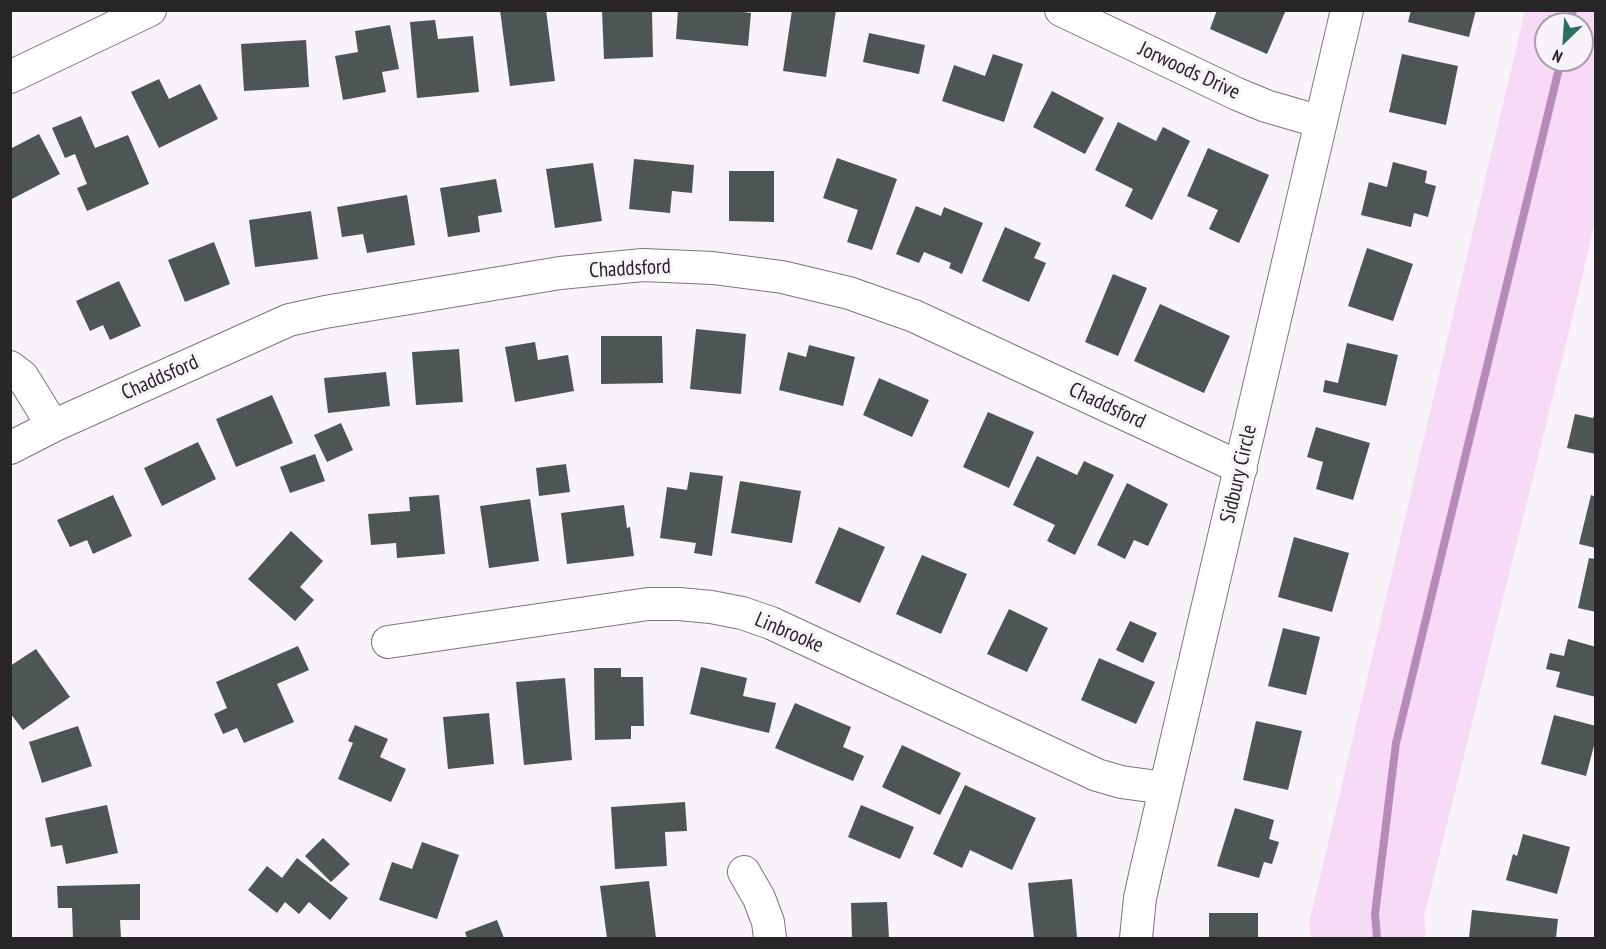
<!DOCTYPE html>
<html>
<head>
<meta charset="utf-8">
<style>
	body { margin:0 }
	#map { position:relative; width:1606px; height:949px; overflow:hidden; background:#f8f2f9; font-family:"PT Sans Narrow",sans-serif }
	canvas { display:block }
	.frame { position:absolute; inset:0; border:12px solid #272527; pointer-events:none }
	.north { position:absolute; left:1534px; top:12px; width:60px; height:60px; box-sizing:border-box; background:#f8f2f9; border:2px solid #a4a0a5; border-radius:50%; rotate:205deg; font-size:16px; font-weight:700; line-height:24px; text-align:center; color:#272527 }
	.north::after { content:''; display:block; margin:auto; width:21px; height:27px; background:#297065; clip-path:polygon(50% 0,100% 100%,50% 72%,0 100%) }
</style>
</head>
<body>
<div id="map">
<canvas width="1606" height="949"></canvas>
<div class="frame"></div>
<div class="north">N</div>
</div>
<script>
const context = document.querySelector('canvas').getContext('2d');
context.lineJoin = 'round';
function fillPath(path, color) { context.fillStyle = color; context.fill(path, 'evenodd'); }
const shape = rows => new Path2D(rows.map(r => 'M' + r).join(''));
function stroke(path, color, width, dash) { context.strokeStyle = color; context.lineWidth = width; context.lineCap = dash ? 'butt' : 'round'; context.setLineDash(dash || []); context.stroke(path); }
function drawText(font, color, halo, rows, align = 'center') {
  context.font = font + ' "PT Sans Narrow",sans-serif'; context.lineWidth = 6; context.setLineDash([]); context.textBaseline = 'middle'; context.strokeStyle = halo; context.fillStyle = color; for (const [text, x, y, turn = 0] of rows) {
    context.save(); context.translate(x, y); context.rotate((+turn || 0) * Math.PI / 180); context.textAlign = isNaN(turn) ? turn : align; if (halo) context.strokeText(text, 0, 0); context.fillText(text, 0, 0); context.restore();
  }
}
fillPath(shape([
	[1525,11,1595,11,1595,220,1579,291,1424,917,1426,938,1311,938,1309,924],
	[1546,24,1582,24,1582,60,1546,60]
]), '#f6daf6');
stroke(shape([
	[1570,24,1573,10],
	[1377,938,1375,914,1396,743,1561,60]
]), '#b58bb7', 8);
fillPath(shape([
	[500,10,546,10,555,81,510,86],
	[602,10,652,10,653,57,604,59],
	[678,10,727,10,751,13,748,46,676,39],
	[792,10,836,10,826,77,783,71],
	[1217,10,1286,10,1267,54,1210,29],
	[1411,10,1476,10,1469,37,1408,22],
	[435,20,438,39,473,36,479,92,417,98,410,22],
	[390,25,399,69,382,72,386,92,343,100,335,56,358,52,355,31],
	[869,33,925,45,919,74,863,62],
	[306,40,309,87,244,91,241,44],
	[993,54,1023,64,1004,122,942,101,954,65,985,76],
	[1402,54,1458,66,1446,125,1389,112],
	[159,79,169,99,200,84,218,119,159,148,131,92],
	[1052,91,1104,118,1085,154,1033,127],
	[81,116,95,148,128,135,149,184,87,211,77,188,87,184,75,154,65,158,52,128],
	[1118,122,1156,141,1163,127,1190,141,1152,220,1125,206,1133,189,1095,170],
	[39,134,60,174,10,200,10,149],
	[1208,148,1269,175,1239,243,1209,229,1218,210,1187,196],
	[837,158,897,179,872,250,847,242,858,210,823,198],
	[634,159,694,165,692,193,672,191,670,213,629,209],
	[1393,162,1427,171,1425,183,1436,186,1428,217,1414,213,1411,227,1361,215,1369,182,1387,187],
	[593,163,602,221,555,228,546,169],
	[729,171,774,171,774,222,729,221],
	[496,179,502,212,478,216,480,232,448,237,440,188],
	[407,195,415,245,367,253,363,234,342,237,337,207],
	[916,206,941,216,944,207,983,223,962,274,949,268,951,263,924,252,919,263,896,254],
	[311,211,318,259,255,267,249,220],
	[1005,227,1041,243,1034,258,1046,263,1029,302,982,281],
	[214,242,230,284,185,302,168,260],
	[1367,248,1413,264,1393,321,1348,306],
	[1113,274,1147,288,1118,356,1085,342],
	[119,281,141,326,110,340,103,325,90,331,76,301],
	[1160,304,1230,336,1204,393,1134,361],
	[696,329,746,334,741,394,690,389],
	[601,336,662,336,663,383,601,384],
	[535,342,538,360,568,355,574,391,515,402,505,347],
	[1347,343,1398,355,1386,406,1323,392,1325,380,1338,383],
	[809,345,855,357,843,406,779,390,788,352,806,357],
	[459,349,463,402,416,405,412,352],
	[386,372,390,406,328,413,324,378],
	[879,378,929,400,912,437,863,415],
	[272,395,293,443,236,467,216,419],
	[988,412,1034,432,1009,488,963,467],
	[1595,413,1596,454,1567,448,1575,414,1593,418],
	[341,423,353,450,327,462,314,435],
	[1316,427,1370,443,1353,500,1316,489,1323,462,1307,457],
	[198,442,216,479,162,506,144,468],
	[315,454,325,481,290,493,280,467],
	[1037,456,1077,475,1084,461,1114,475,1075,555,1047,541,1055,525,1013,505],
	[566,464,570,492,539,496,536,468],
	[690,472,723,476,712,556,694,553,696,543,660,538,667,487,687,490],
	[740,481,801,491,792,543,731,533],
	[1127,483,1168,504,1148,546,1134,540,1125,559,1097,545],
	[113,495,132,536,93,554,87,540,70,547,57,520],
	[439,495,445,554,397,558,396,543,371,545,368,514,410,511,409,497],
	[1591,495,1596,497,1596,548,1579,544],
	[530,499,539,561,489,568,480,506],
	[624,505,627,528,630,527,634,556,567,564,561,513],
	[839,527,885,547,860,603,815,583],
	[291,531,323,561,300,587,314,600,295,621,248,579],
	[1294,537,1349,553,1332,612,1278,597],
	[922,555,967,574,941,634,896,614],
	[1589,558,1596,559,1596,612,1578,608],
	[1009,609,1048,628,1027,672,987,654],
	[1130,621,1157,633,1143,663,1116,650],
	[1283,628,1320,637,1306,695,1268,686],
	[1568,639,1596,647,1596,697,1556,687,1560,672,1546,669,1550,653,1564,656],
	[298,646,309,670,277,684,294,722,244,743,237,728,223,734,214,714,227,708,216,682],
	[36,649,70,697,23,730,10,713,10,666],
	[1099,658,1155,682,1136,724,1081,700],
	[701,667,747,678,743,696,776,703,769,733,690,714],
	[594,668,621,668,621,677,643,677,644,726,631,726,631,739,595,740],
	[565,678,572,760,524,765,516,682],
	[795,703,851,727,843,747,864,756,853,781,775,748],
	[489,713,494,764,448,769,443,717],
	[1554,715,1596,726,1596,738,1586,776,1541,764],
	[1256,721,1302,731,1288,790,1243,780],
	[355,725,388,739,380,757,406,769,391,802,338,779,353,743,348,741],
	[78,726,92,766,42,783,29,742],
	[902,745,961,773,940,815,882,787],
	[965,785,1036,818,1012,870,970,850,962,868,933,854],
	[685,802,687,831,665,832,667,866,615,869,611,807],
	[107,805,118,853,66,864,62,845,51,847,45,818],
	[861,805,914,827,900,859,848,837],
	[1235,808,1274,820,1269,839,1279,842,1272,864,1264,862,1259,878,1217,866],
	[1523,834,1570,847,1557,894,1506,880,1513,854,1517,856],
	[323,838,350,864,331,882,305,856],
	[422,842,459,855,437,919,379,900,392,862,412,869],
	[297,858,348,898,330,920,309,902,299,914,285,902,277,913,248,890,267,866,282,878],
	[1072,879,1077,938,1034,938,1028,883],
	[649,881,656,938,607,938,600,886],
	[140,884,140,920,120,920,121,938,73,938,72,908,58,908,57,886],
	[887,902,889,938,852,938,851,903],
	[1472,910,1558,919,1556,938,1469,938],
	[1209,913,1258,913,1258,938,1209,938],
	[497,920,504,938,467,938,465,932]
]), '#4e5655');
const minor = shape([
	[1061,10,1237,94,1266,106,1321,122],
	[10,77,150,10],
	[10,367,22,376,53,426],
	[10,448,53,426,289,320,325,312,560,273,643,265,713,268,782,277,849,293,914,316,1241,468],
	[388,642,648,604,679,604,711,607,742,613,771,623,1097,775,1121,782,1165,788],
	[744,872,759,898,768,922,770,938],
	[1136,938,1140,898,1146,871,1347,10]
]);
stroke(minor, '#7b767b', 34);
stroke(minor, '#fff', 32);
drawText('21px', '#272527', '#f8f2f9', [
	["Jorwoods Drive",1189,71,25],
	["Chaddsford",630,269,-3],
	["Chaddsford",160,378,-24],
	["Chaddsford",1107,406,25],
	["Sidbury Circle",1239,474,-77],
	["Linbrooke",789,633,23]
]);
</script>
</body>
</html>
